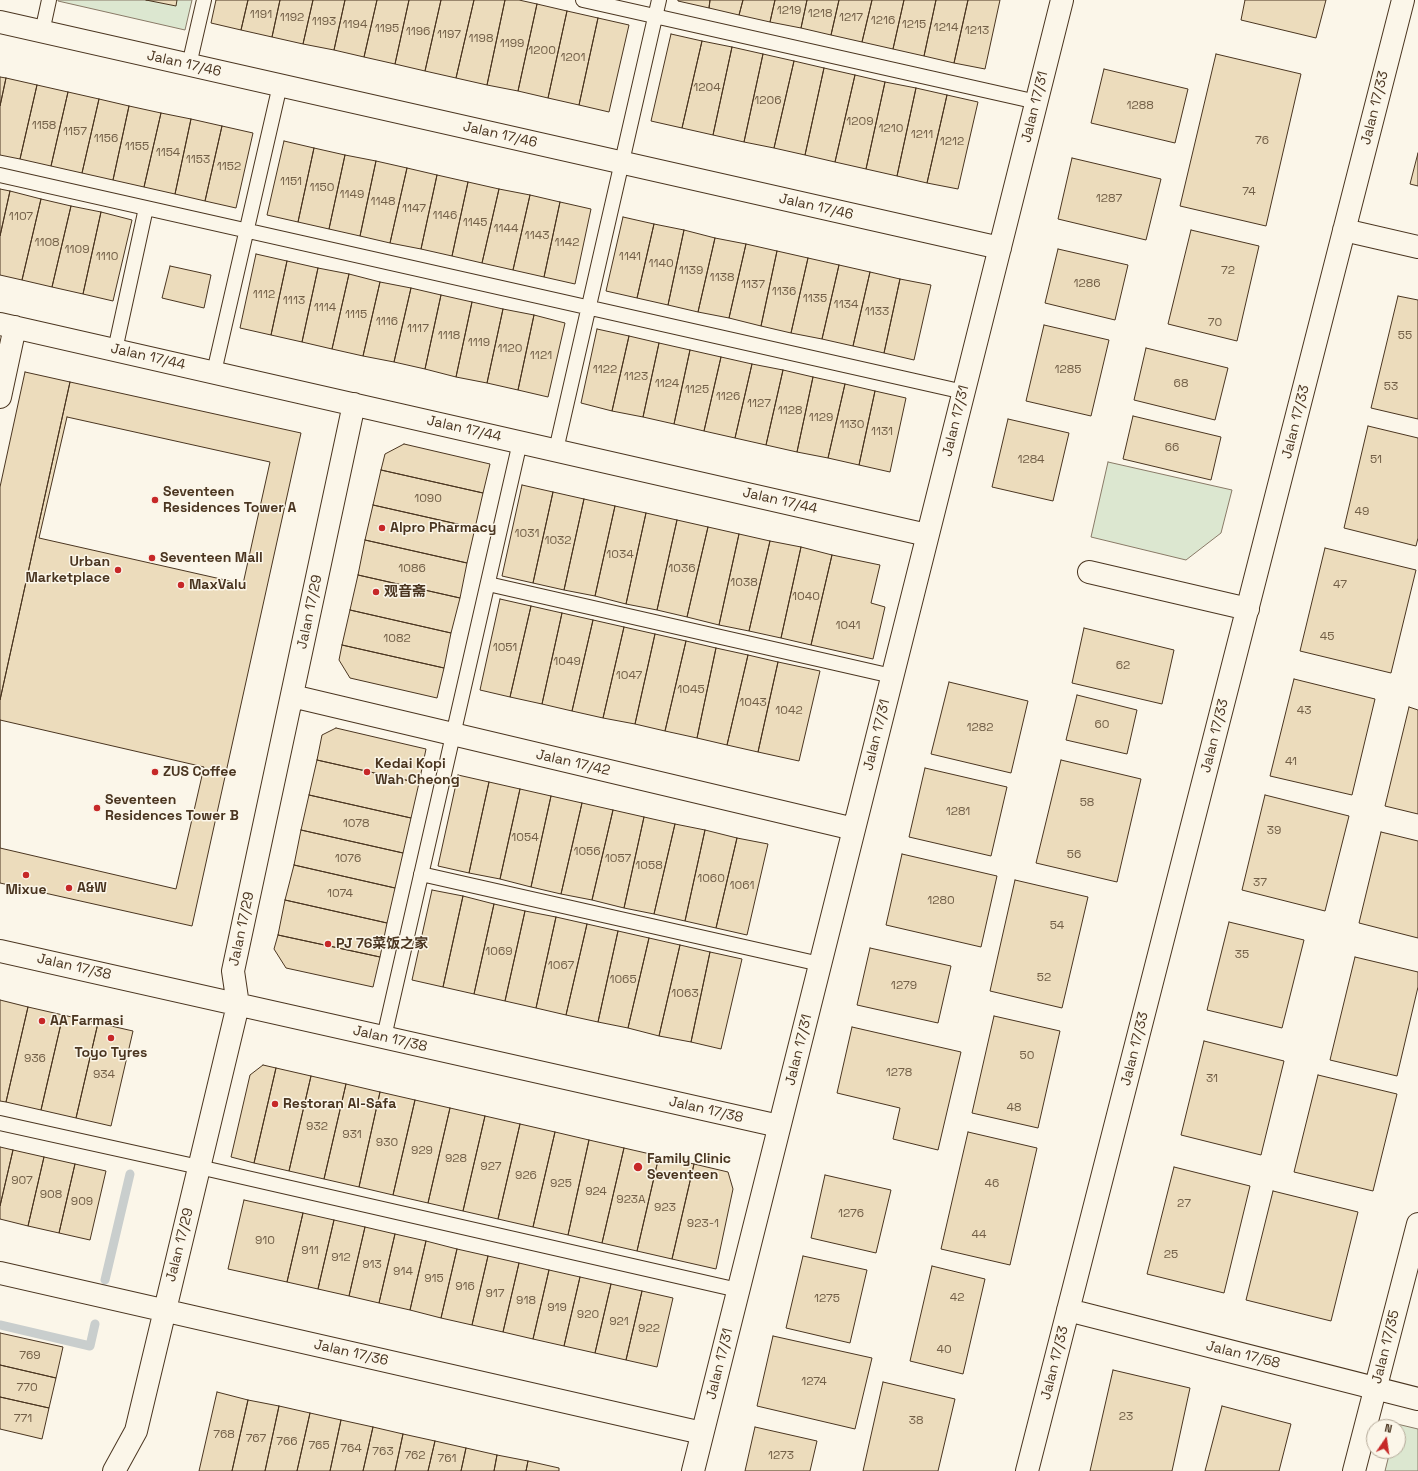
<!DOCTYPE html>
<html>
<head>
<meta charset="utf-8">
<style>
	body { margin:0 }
	#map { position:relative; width:1418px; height:1471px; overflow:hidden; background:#fbf6e9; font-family:"Space Grotesk",sans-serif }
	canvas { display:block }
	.north { position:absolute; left:1366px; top:1419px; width:40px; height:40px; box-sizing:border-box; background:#fbf6e9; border:1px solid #b4a999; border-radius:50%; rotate:13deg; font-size:11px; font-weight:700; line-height:16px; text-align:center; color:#4a3520 }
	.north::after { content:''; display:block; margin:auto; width:14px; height:18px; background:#c62828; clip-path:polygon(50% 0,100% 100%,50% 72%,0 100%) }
</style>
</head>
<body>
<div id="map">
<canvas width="1418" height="1471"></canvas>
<div class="north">N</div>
</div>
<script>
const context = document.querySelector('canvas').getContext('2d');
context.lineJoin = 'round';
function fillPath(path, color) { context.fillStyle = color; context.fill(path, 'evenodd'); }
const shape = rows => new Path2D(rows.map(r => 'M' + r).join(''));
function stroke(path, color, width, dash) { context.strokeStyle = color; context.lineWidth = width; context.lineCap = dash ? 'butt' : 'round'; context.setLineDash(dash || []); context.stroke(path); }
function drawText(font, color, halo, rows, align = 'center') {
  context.font = font + ' "Space Grotesk","Noto Sans SC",sans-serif'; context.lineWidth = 3; context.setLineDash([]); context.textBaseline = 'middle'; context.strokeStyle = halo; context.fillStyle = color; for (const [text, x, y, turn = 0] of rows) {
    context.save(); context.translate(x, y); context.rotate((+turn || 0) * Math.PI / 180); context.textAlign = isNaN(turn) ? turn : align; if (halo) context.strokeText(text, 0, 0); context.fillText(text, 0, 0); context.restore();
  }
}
const green = shape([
	[58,0,192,0,185,30,58,1,58,0],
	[1108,462,1232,490,1221,533,1186,560,1091,537,1108,462],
	[1397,1424,1418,1429,1418,1471,1385,1471,1390,1451,1398,1451,1397,1424]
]);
fillPath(green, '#dce7d0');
stroke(green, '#887966', 1);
stroke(shape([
	[105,1280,130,1174],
	[0,1325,90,1346,95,1324]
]), '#c9cecd', 9);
const building = shape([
	[146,0,177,0,176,6,146,0],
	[216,0,248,0,241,30,211,23,216,0],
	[248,0,280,0,272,37,241,30,248,0],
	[280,0,313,0,303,44,272,37,280,0],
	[313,0,345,0,334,50,303,44,313,0],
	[345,0,377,0,364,57,334,50,345,0],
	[377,0,409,0,395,64,364,57,377,0],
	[409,0,441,0,425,71,395,64,409,0],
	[441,0,474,0,456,78,425,71,441,0],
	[474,0,505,0,487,85,456,78,474,0],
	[505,0,519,0,537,4,518,91,487,85,505,0],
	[678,0,710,0,709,8,678,1,678,0],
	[710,0,743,0,739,15,709,8,710,0],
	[743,0,775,0,770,22,739,15,743,0],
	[775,0,807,0,801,28,770,22,775,0],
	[807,0,839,0,831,35,801,28,807,0],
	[839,0,872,0,862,42,831,35,839,0],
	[872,0,904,0,893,49,862,42,872,0],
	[904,0,936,0,924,56,893,49,904,0],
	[936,0,968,0,954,63,924,56,936,0],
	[968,0,1000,0,985,69,954,63,968,0],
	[1245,0,1326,0,1316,38,1241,20,1245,0],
	[537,4,567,11,548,98,518,91,537,4],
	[567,11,598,18,579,105,548,98,567,11],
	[598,18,629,25,609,112,579,105,598,18],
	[671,34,702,41,682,128,651,121,671,34],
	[702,41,732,47,713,135,682,128,702,41],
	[732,47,763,54,744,142,713,135,732,47],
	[763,54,794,61,774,148,744,142,763,54],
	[1216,54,1301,74,1266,226,1180,206,1216,54],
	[794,61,824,68,805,155,774,148,794,61],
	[824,68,855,75,835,162,805,155,824,68],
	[1104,69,1188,89,1175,143,1091,123,1104,69],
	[855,75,885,82,866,169,835,162,855,75],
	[0,77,6,78,0,106,0,77],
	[6,78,37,85,20,159,0,155,0,106,6,78],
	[885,82,916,88,897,176,866,169,885,82],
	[37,85,68,92,51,166,20,159,37,85],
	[916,88,947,95,927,183,897,176,916,88],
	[68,92,99,99,82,173,51,166,68,92],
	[947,95,978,102,958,189,927,183,947,95],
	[99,99,129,106,113,180,82,173,99,99],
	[129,106,161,113,144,187,113,180,129,106],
	[161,113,191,119,175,194,144,187,161,113],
	[191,119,222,126,205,201,175,194,191,119],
	[222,126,253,133,236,208,205,201,222,126],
	[284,141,314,148,298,222,267,215,284,141],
	[314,148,345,155,329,229,298,222,314,148],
	[1418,153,1418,186,1410,184,1418,153],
	[345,155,376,161,360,236,329,229,345,155],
	[1072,158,1161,179,1146,240,1058,219,1072,158],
	[376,161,407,168,390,243,360,236,376,161],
	[407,168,437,175,421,249,390,243,407,168],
	[437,175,468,182,452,256,421,249,437,175],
	[468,182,499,189,482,263,452,256,468,182],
	[0,189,10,191,0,236,0,189],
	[499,189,530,195,513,270,482,263,499,189],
	[10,191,41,199,22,280,0,275,0,236,10,191],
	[530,195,560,202,544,277,513,270,530,195],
	[41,199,71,206,52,287,22,280,41,199],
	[560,202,591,209,575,284,544,277,560,202],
	[71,206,101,212,83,294,52,287,71,206],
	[101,212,132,220,113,301,83,294,101,212],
	[623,217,654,224,637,298,606,291,623,217],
	[654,224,684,230,668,305,637,298,654,224],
	[684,230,715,238,698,312,668,305,684,230],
	[1191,230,1259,246,1237,341,1168,324,1191,230],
	[715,238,746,244,729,318,698,312,715,238],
	[746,244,777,251,761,326,729,318,746,244],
	[1058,249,1128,265,1115,320,1045,303,1058,249],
	[777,251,808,258,791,333,761,326,777,251],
	[256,254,287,261,271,335,240,328,256,254],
	[808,258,839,265,822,339,791,333,808,258],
	[287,261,318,268,302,342,271,335,287,261],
	[839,265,870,272,853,346,822,339,839,265],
	[170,266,211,275,204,308,162,298,170,266],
	[318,268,349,274,332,349,302,342,318,268],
	[870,272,900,279,884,353,853,346,870,272],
	[349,274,380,282,363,356,332,349,349,274],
	[900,279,931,285,914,360,884,353,900,279],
	[380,282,411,288,394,362,363,356,380,282],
	[411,288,441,295,425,369,394,362,411,288],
	[441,295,472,302,456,377,425,369,441,295],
	[1398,296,1418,300,1418,419,1371,408,1398,296],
	[472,302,503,309,487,383,456,377,472,302],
	[503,309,534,315,518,390,487,383,503,309],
	[534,315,565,323,548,397,518,390,534,315],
	[1044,325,1109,340,1091,416,1026,401,1044,325],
	[597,329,629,336,612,411,581,403,597,329],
	[629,336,659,343,643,417,612,411,629,336],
	[659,343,690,350,674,424,643,417,659,343],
	[1146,348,1228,368,1215,420,1134,400,1146,348],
	[690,350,721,357,704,431,674,424,690,350],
	[721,357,752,364,735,438,704,431,721,357],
	[752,364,783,370,766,445,735,438,752,364],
	[783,370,813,377,797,452,766,445,783,370],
	[25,372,70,382,0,700,0,487,25,372],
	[813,377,845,384,828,458,797,452,813,377],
	[70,382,301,433,192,926,0,883,0,700,70,382],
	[845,384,875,391,859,465,828,458,845,384],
	[875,391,906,398,890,472,859,465,875,391],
	[1133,416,1221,437,1211,480,1123,459,1133,416],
	[67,417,270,462,243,584,39,538,67,417],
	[1008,419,1069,433,1053,501,992,487,1008,419],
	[1368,426,1418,438,1418,538,1416,546,1344,528,1368,426],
	[404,444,490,464,483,493,381,470,385,454,404,444],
	[381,470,483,493,475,528,373,505,381,470],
	[522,485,553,492,533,583,502,576,522,485],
	[553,492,584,499,564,590,533,583,553,492],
	[584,499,615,506,595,596,564,590,584,499],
	[373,505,475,528,467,563,365,540,373,505],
	[615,506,646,513,626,604,595,596,615,506],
	[646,513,677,520,657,610,626,604,646,513],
	[677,520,708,527,687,617,657,610,677,520],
	[708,527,739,534,719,625,687,617,708,527],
	[739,534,770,541,749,631,719,625,739,534],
	[365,540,467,563,460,598,358,575,365,540],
	[770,541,801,547,781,638,749,631,770,541],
	[801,547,832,555,811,645,781,638,801,547],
	[1325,548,1416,570,1391,673,1300,651,1325,548],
	[832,555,880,565,871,603,885,607,873,659,811,645,832,555],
	[358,575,460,598,451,633,350,610,358,575],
	[500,599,531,606,510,697,480,690,500,599],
	[531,606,562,613,542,704,510,697,531,606],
	[350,610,451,633,444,668,342,645,350,610],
	[562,613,593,620,572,711,542,704,562,613],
	[593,620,624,627,603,718,572,711,593,620],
	[624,627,655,634,635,724,603,718,624,627],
	[1084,628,1174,650,1162,704,1072,683,1084,628],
	[655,634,686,641,665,731,635,724,655,634],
	[686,641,716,648,697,738,665,731,686,641],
	[342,645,444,668,437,698,350,678,339,660,342,645],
	[716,648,748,655,727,745,697,738,716,648],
	[748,655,778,662,758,752,727,745,748,655],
	[778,662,820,671,799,761,758,752,778,662],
	[1294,679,1375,699,1352,795,1270,776,1294,679],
	[949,682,1028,701,1011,773,931,754,949,682],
	[1077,695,1137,710,1127,754,1066,740,1077,695],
	[1409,707,1418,710,1418,814,1385,806,1409,707],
	[0,720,204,767,176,889,0,848,0,720],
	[336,728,426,749,419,783,317,760,322,735,336,728],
	[317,760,419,783,411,818,309,795,317,760],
	[1061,760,1141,779,1117,882,1036,863,1061,760],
	[925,768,1007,787,991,856,909,837,925,768],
	[458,775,489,782,469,873,438,866,458,775],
	[489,782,520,789,500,879,469,873,489,782],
	[520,789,551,796,531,887,500,879,520,789],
	[309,795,411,818,403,853,301,830,309,795],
	[1265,795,1349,816,1325,911,1242,890,1265,795],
	[551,796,582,803,561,894,531,887,551,796],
	[582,803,613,810,592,900,561,894,582,803],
	[613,810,644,817,624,908,592,900,613,810],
	[644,817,675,824,654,914,624,908,644,817],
	[675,824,705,830,685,921,654,914,675,824],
	[301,830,403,853,395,888,294,865,301,830],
	[705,830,737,838,716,928,685,921,705,830],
	[1381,832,1418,841,1418,938,1359,923,1381,832],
	[737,838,768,844,747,935,716,928,737,838],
	[902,854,997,876,981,947,886,925,902,854],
	[294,865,395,888,387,923,285,900,294,865],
	[1015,880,1088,897,1062,1008,990,991,1015,880],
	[432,890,463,896,443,987,412,980,432,890],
	[463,896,494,904,474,994,443,987,463,896],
	[285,900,387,923,380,957,278,935,285,900],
	[494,904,525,911,505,1001,474,994,494,904],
	[525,911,556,917,536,1008,505,1001,525,911],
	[556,917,587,924,566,1015,536,1008,556,917],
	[1229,922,1304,940,1282,1028,1207,1010,1229,922],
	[587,924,618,931,598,1022,566,1015,587,924],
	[618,931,649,938,628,1028,598,1022,618,931],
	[278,935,380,957,373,987,286,968,274,949,278,935],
	[649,938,680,945,659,1036,628,1028,649,938],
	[680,945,710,952,691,1042,659,1036,680,945],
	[870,948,951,966,938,1023,857,1005,870,948],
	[710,952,742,959,721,1049,691,1042,710,952],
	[1355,957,1418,972,1418,987,1397,1076,1330,1060,1355,957],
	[0,1000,28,1007,6,1102,0,1101,0,1000],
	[28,1007,63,1015,41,1110,6,1102,28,1007],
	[63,1015,98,1023,76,1118,41,1110,63,1015],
	[994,1016,1060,1031,1038,1128,972,1113,994,1016],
	[98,1023,133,1031,111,1126,76,1118,98,1023],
	[852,1027,961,1052,938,1150,893,1139,900,1108,837,1093,852,1027],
	[1204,1041,1284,1061,1261,1155,1181,1135,1204,1041],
	[263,1065,276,1068,254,1163,231,1157,250,1075,263,1065],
	[276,1068,311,1076,289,1171,254,1163,276,1068],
	[1318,1075,1397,1094,1373,1191,1294,1172,1318,1075],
	[311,1076,346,1084,324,1179,289,1171,311,1076],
	[346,1084,380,1092,359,1187,324,1179,346,1084],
	[380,1092,415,1100,393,1195,359,1187,380,1092],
	[415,1100,450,1108,428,1203,393,1195,415,1100],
	[450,1108,485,1116,463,1211,428,1203,450,1108],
	[485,1116,520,1124,498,1219,463,1211,485,1116],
	[520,1124,555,1132,533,1227,498,1219,520,1124],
	[555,1132,589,1140,568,1235,533,1227,555,1132],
	[968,1132,1037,1148,1010,1265,941,1249,968,1132],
	[589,1140,624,1148,602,1243,568,1235,589,1140],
	[0,1147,13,1150,0,1206,0,1147],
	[624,1148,659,1156,637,1251,602,1243,624,1148],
	[13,1150,44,1157,28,1226,0,1219,0,1206,13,1150],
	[659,1156,694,1164,672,1259,637,1251,659,1156],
	[44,1157,75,1164,59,1233,28,1226,44,1157],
	[75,1164,106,1171,90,1240,59,1233,75,1164],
	[694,1164,728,1172,733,1189,716,1269,672,1259,694,1164],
	[1174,1167,1250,1186,1224,1293,1147,1274,1174,1167],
	[825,1175,891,1190,876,1253,811,1238,825,1175],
	[1273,1191,1358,1212,1331,1321,1246,1300,1273,1191],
	[244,1200,303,1213,287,1282,228,1269,244,1200],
	[303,1213,334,1220,318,1289,287,1282,303,1213],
	[334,1220,365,1227,349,1296,318,1289,334,1220],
	[365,1227,395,1234,379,1303,349,1296,365,1227],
	[395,1234,426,1241,410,1310,379,1303,395,1234],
	[426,1241,457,1249,441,1318,410,1310,426,1241],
	[457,1249,488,1256,472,1325,441,1318,457,1249],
	[488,1256,519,1263,503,1332,472,1325,488,1256],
	[803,1256,867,1270,850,1343,786,1328,803,1256],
	[519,1263,549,1270,533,1339,503,1332,519,1263],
	[932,1266,985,1279,963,1374,910,1361,932,1266],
	[549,1270,580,1277,564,1346,533,1339,549,1270],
	[580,1277,611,1284,595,1353,564,1346,580,1277],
	[611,1284,642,1291,626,1360,595,1353,611,1284],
	[642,1291,673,1298,657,1367,626,1360,642,1291],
	[0,1333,63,1347,56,1378,0,1365,0,1333],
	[773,1336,872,1358,855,1429,757,1406,773,1336],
	[0,1365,56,1378,49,1408,0,1397,0,1365],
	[1113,1370,1190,1388,1172,1471,1090,1471,1113,1370],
	[883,1382,955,1399,938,1471,863,1471,883,1382],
	[217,1392,248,1400,232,1471,199,1471,217,1392],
	[0,1397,49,1408,42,1439,0,1429,0,1397],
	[248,1400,279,1406,265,1471,232,1471,248,1400],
	[279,1406,310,1413,297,1471,265,1471,279,1406],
	[1222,1406,1291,1424,1279,1471,1205,1471,1222,1406],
	[310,1413,341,1420,330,1471,297,1471,310,1413],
	[341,1420,373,1427,363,1471,330,1471,341,1420],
	[373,1427,403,1434,395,1471,363,1471,373,1427],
	[755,1427,817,1441,810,1471,745,1471,755,1427],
	[403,1434,435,1441,428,1471,395,1471,403,1434],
	[435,1441,466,1448,461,1471,428,1471,435,1441],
	[466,1448,497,1455,494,1471,461,1471,466,1448],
	[497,1455,528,1461,526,1471,494,1471,497,1455],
	[528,1461,559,1468,559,1471,526,1471,528,1461]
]);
fillPath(building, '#ecdcbc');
stroke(building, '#4a3520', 1);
const lane = shape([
	[583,0,1037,102],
	[42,32,49,0],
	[189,65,204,0],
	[0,175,964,392],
	[115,350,146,208],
	[214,372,280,85],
	[556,450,659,0],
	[488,584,892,676],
	[421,874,820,964],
	[384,1037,520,442],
	[0,1123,199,1167,738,1290]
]);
const street = shape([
	[0,22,1000,248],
	[1344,230,1418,247],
	[0,324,927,535],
	[0,397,15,327],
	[1089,572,1248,609],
	[292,696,854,829],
	[0,951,779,1126],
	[0,1273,702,1433],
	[1068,1310,1418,1399],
	[114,1471,136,1431,238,1005,233,971,354,404],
	[693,1471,1062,0],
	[1027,1471,1403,0],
	[1354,1471,1418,1224]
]);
stroke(lane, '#4a3520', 16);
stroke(street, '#4a3520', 24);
stroke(lane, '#fbf6e9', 14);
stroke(street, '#fbf6e9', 22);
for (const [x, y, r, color] of [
	[155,500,4,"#c62828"],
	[382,528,4,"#c62828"],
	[152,558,4,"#c62828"],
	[118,570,4,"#c62828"],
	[181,585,4,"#c62828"],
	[376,592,4,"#c62828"],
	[155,772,4,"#c62828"],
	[367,772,4,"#c62828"],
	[97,808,4,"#c62828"],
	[26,875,4,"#c62828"],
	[69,888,4,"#c62828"],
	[328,944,4,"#c62828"],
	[42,1021,4,"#c62828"],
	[111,1038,4,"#c62828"],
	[275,1104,4,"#c62828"],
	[638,1167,5,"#c62828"]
]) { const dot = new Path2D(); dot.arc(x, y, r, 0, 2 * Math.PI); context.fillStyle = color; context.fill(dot); stroke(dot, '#fbf6e9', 1.5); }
drawText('12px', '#725f47', null, [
	["1219",789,11],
	["1218",820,14],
	["1191",261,15],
	["1192",292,18],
	["1217",851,18],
	["1216",883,21],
	["1193",324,22],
	["1194",355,25],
	["1215",914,25],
	["1214",946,28],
	["1195",387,29],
	["1213",977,31],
	["1196",418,32],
	["1197",449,35],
	["1198",481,39],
	["1199",512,44],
	["1200",542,51],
	["1201",573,58],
	["1204",707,88],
	["1206",768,101],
	["1288",1140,106],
	["1209",860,122],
	["1158",44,126],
	["1210",891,129],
	["1157",75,132],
	["1211",922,135],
	["1156",106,139],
	["76",1262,141],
	["1212",952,142],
	["1155",137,147],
	["1154",168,153],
	["1153",198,160],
	["1152",229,167],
	["1151",291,182],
	["1150",322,188],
	["74",1249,192],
	["1149",352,195],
	["1287",1109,199],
	["1148",383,202],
	["1147",414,209],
	["1146",445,216],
	["1107",21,217],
	["1145",475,223],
	["1144",506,229],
	["1143",537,236],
	["1108",47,243],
	["1142",567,243],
	["1109",77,250],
	["1110",107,257],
	["1141",630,257],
	["1140",661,264],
	["1139",691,271],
	["72",1228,271],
	["1138",722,278],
	["1286",1087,284],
	["1137",753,285],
	["1136",784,292],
	["1112",264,295],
	["1135",815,299],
	["1113",294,301],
	["1134",846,305],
	["1114",325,308],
	["1133",877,312],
	["1115",356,315],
	["1116",387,322],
	["70",1215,323],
	["1117",418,329],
	["1118",449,336],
	["55",1405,336],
	["1119",479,343],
	["1120",510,349],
	["1121",541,356],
	["1122",605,370],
	["1285",1068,370],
	["1123",636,377],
	["1124",667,384],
	["68",1181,384],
	["53",1391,387],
	["1125",697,390],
	["1126",728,397],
	["1127",759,404],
	["1128",790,411],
	["1129",821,418],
	["1130",852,425],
	["1131",882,432],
	["66",1172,448],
	["1284",1031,460],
	["51",1376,460],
	["1090",428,499],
	["49",1362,512],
	["1031",527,534],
	["1032",558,541],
	["1034",620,555],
	["1086",412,569],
	["1036",682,569],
	["1038",744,583],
	["47",1340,585],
	["1040",806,597],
	["1041",848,626],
	["45",1327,637],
	["1082",397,639],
	["1051",505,648],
	["1049",567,662],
	["62",1123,666],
	["1047",629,676],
	["1045",691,690],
	["1043",753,703],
	["1042",789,711],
	["43",1304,711],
	["60",1102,725],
	["1282",980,728],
	["41",1291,762],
	["58",1087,803],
	["1281",958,812],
	["1078",356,824],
	["39",1274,831],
	["1054",525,838],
	["1056",587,852],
	["56",1074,855],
	["1076",348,859],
	["1057",618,859],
	["1058",649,866],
	["1060",711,879],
	["37",1260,883],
	["1061",742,886],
	["1074",340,894],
	["1280",941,901],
	["54",1057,926],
	["1069",499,952],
	["35",1242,955],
	["1067",561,966],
	["52",1044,978],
	["1065",623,980],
	["1279",904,986],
	["1063",685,994],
	["50",1027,1056],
	["936",35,1059],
	["1278",899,1073],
	["934",104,1075],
	["31",1212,1079],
	["48",1014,1108],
	["932",317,1127],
	["931",352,1135],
	["930",387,1143],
	["929",422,1151],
	["928",456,1159],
	["927",491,1167],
	["926",526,1176],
	["907",22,1181],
	["925",561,1184],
	["46",992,1184],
	["924",596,1192],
	["908",51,1195],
	["923A",631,1200],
	["909",82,1202],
	["27",1184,1204],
	["923",665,1208],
	["1276",851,1214],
	["923-1",703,1224],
	["44",979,1235],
	["910",265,1241],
	["911",310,1251],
	["25",1171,1255],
	["912",341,1258],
	["913",372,1265],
	["914",403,1272],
	["915",434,1279],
	["916",465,1287],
	["917",495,1294],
	["42",957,1298],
	["1275",827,1299],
	["918",526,1301],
	["919",557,1308],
	["920",588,1315],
	["921",619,1322],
	["922",649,1329],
	["40",944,1350],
	["769",30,1356],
	["1274",814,1382],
	["770",27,1388],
	["23",1126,1417],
	["771",23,1419],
	["38",916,1421],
	["768",224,1435],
	["767",256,1439],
	["766",287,1442],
	["765",319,1446],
	["764",351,1449],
	["763",383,1452],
	["762",415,1456],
	["1273",781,1456],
	["761",447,1459]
]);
drawText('14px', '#4a3520', '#fbf6e9', [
	["Jalan 17/46",184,64,13],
	["Jalan 17/31",1035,107,-76],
	["Jalan 17/33",1375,108,-76],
	["Jalan 17/46",500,135,13],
	["Jalan 17/46",816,207,13],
	["Jalan 17/44",148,357,13],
	["Jalan 17/31",956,421,-76],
	["Jalan 17/33",1296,422,-76],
	["Jalan 17/44",464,429,13],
	["Jalan 17/44",780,501,13],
	["Jalan 17/29",310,612,-78],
	["Jalan 17/31",877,735,-76],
	["Jalan 17/33",1215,736,-76],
	["Jalan 17/42",573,763,13],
	["Jalan 17/29",242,929,-78],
	["Jalan 17/38",74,967,13],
	["Jalan 17/38",390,1039,13],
	["Jalan 17/33",1135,1049,-76],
	["Jalan 17/31",799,1050,-76],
	["Jalan 17/38",706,1110,13],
	["Jalan 17/29",180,1245,-76],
	["Jalan 17/35",1386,1347,-76],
	["Jalan 17/36",351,1353,13],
	["Jalan 17/58",1243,1355,14],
	["Jalan 17/33",1055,1363,-76],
	["Jalan 17/31",720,1364,-76]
]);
drawText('bold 14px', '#4a3520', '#fbf6e9', [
	["Seventeen",163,492],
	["Residences Tower A",163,508],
	["Alpro Pharmacy",390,528],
	["Seventeen Mall",160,558],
	["Urban",110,562,"right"],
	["Marketplace",110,578,"right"],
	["MaxValu",189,585],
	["观音斋",384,592],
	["Kedai Kopi",375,764],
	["Wah Cheong",375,780],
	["ZUS Coffee",163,772],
	["Seventeen",105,800],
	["Residences Tower B",105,816],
	["A&W",77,888],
	["Mixue",26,890,"center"],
	["PJ 76菜饭之家",336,944],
	["AA Farmasi",50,1021],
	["Toyo Tyres",111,1053,"center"],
	["Restoran Al-Safa",283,1104],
	["Family Clinic",647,1159],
	["Seventeen",647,1175]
], 'left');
</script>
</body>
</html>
